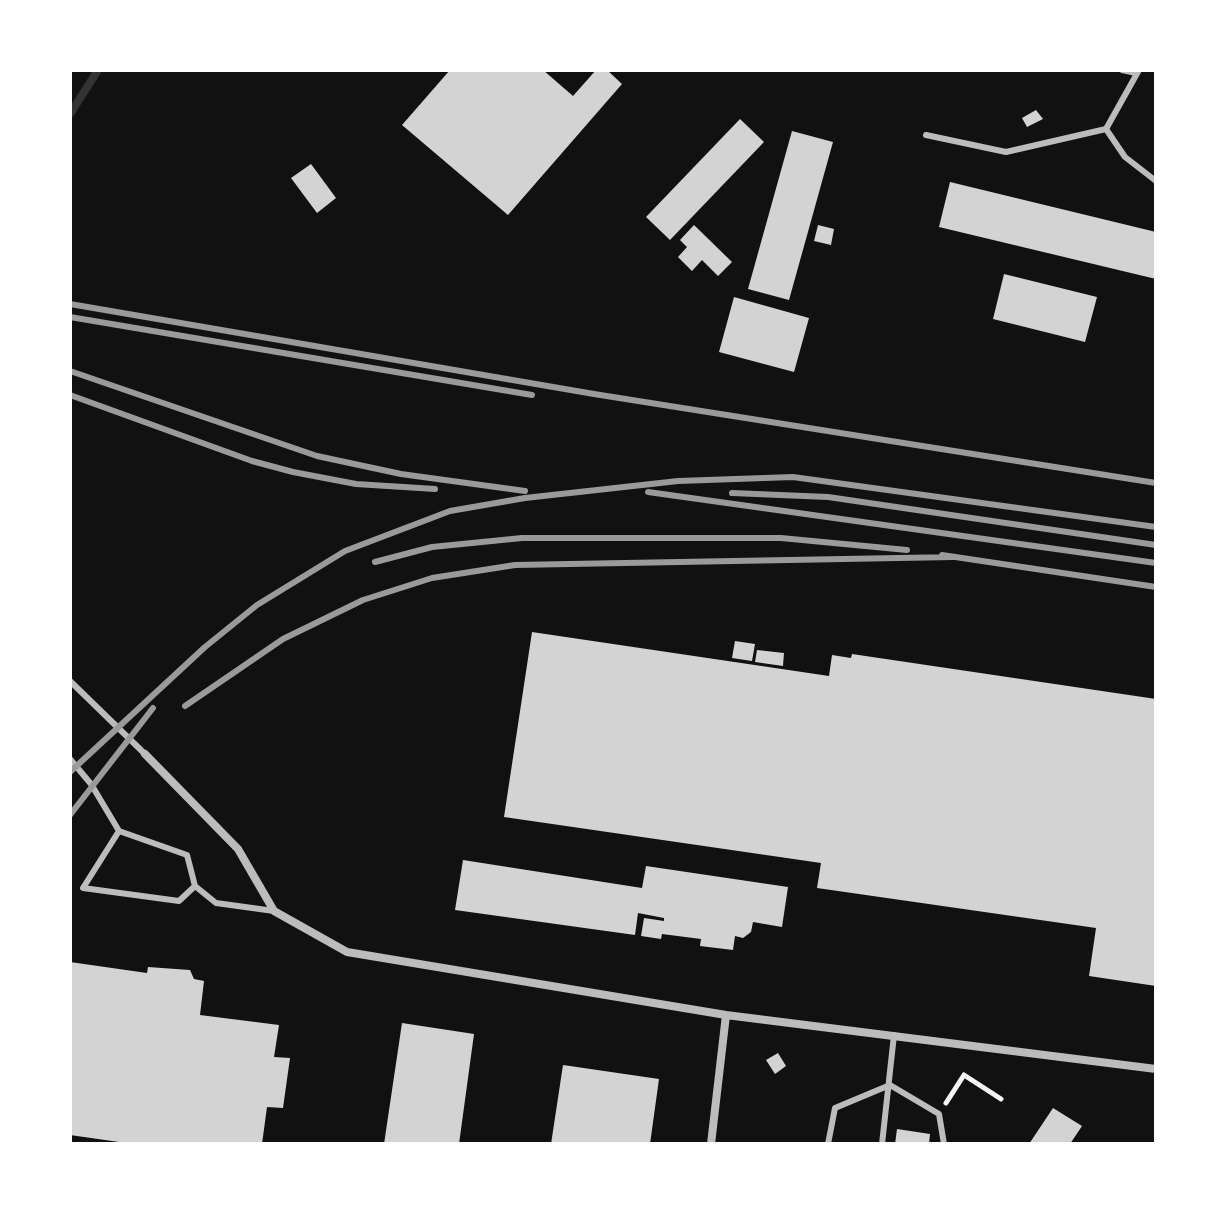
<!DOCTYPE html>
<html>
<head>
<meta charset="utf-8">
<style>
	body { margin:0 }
	#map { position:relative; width:1226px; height:1214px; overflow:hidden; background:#111; font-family:Lora,serif }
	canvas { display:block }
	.frame { position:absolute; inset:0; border:72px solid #fff; pointer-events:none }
</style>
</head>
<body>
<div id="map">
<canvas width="1226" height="1214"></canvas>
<div class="frame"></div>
</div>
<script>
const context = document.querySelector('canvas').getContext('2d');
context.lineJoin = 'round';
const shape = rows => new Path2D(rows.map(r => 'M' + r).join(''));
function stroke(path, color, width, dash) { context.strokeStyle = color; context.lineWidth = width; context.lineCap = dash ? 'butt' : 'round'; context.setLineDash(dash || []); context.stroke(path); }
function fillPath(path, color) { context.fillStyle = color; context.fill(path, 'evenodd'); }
stroke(shape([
	[70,114,98,70]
]), '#333', 8);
fillPath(shape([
	[450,70,543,70,573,96,596,70,607,70,622,84,508,215,402,125],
	[1036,110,1043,119,1027,127,1022,118],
	[740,119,764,142,670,240,646,217],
	[792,131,833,142,789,300,748,289],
	[311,164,336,198,317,213,291,178],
	[950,182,1156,232,1156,279,939,227],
	[694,225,732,262,718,276,702,260,692,271,678,257,687,247,680,240],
	[818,225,834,229,831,245,814,241],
	[1004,274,1097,297,1085,342,993,319],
	[734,297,809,318,794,372,719,352],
	[532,632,829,676,832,655,851,658,852,654,1156,699,1156,986,1089,976,1096,928,817,888,821,863,504,817],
	[735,641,755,644,752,661,732,658],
	[757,650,784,653,783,666,755,662],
	[463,860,642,888,646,866,788,887,782,927,753,922,751,932,743,938,735,936,733,950,700,946,701,939,662,934,661,939,641,936,644,918,664,921,664,918,638,913,635,935,455,910],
	[70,962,147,973,148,967,190,970,194,979,204,981,200,1015,279,1025,274,1057,290,1058,283,1108,267,1107,262,1144,133,1144,70,1135],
	[402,1023,474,1034,459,1144,384,1144],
	[778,1053,786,1066,775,1074,766,1060],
	[563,1065,659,1079,650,1144,551,1144],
	[1053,1108,1082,1126,1070,1144,1029,1144],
	[897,1129,930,1134,929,1144,895,1144]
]), '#d3d3d3');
stroke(shape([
	[946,1103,964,1075,1001,1099]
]), '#f5f5f5', 5);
stroke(shape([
	[1122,70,1136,73],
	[1106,129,1125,157,1156,181],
	[926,135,1006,152,1106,129,1139,70],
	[70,681,145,754],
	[70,759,91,784,119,831],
	[195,886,179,901,83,888,119,831,187,855,195,886,216,903,274,911],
	[890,1085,939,1114,944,1144],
	[828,1144,835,1108,890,1085],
	[882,1144,894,1035]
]), '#bcbcbc', 6);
stroke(shape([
	[145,754,238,849,274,911,347,952,726,1015,1156,1069],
	[711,1144,726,1015]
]), '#bcbcbc', 8);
stroke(shape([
	[70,304,594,394,1156,483],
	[70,317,532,395],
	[70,371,317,456,401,474,525,491],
	[70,395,252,461,293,472,356,484,435,489],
	[648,492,1156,563],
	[732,493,828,497,1156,545],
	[942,555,1156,587],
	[375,562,432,547,522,538,781,538,907,550],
	[185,706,283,639,363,600,432,578,515,565,953,557],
	[70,772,205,647,257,605,345,551,450,511,525,498,678,481,793,477,1156,527],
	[70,815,153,708]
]), '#9a9a9a', 6);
</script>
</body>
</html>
